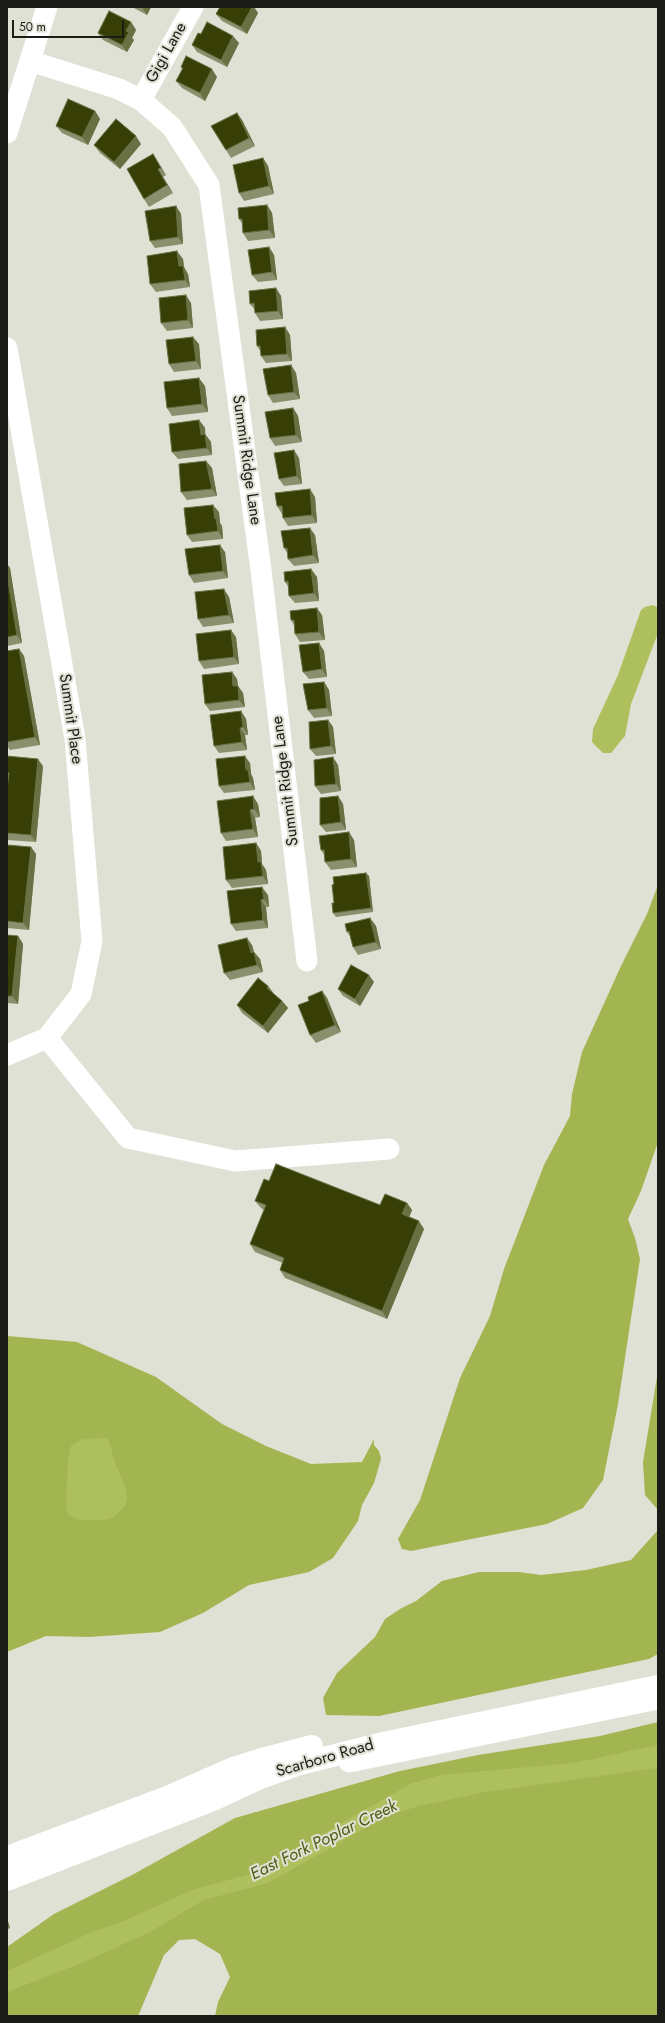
<!DOCTYPE html>
<html>
<head>
<meta charset="utf-8">
<style>
	body { margin:0 }
	#map { position:relative; width:665px; height:2023px; overflow:hidden; background:#dee1d3; font-family:Jost,sans-serif }
	canvas { display:block }
	.frame { position:absolute; inset:0; border:8px solid #1b1c17; pointer-events:none }
	.scale { position:absolute; left:12px; top:20px; width:112px; height:18px; box-sizing:border-box; border:2px solid #1b1c17; border-top:0; padding-left:5px; font-size:12px; line-height:14px; white-space:nowrap; color:#1b1c17; -webkit-text-stroke:3px #dee1d3; paint-order:stroke }
</style>
</head>
<body>
<div id="map">
<canvas width="665" height="2023"></canvas>
<div class="frame"></div>
<div class="scale">50 m</div>
</div>
<script>
const context = document.querySelector('canvas').getContext('2d');
context.lineJoin = 'round';
function fillPath(path, color) { context.fillStyle = color; context.fill(path, 'evenodd'); }
const shape = rows => new Path2D(rows.map(r => 'M' + r).join(''));
function stroke(path, color, width, dash) { context.strokeStyle = color; context.lineWidth = width; context.lineCap = dash ? 'butt' : 'round'; context.setLineDash(dash || []); context.stroke(path); }
function drawText(font, color, halo, rows, align = 'center') {
  context.font = font + ' Jost,sans-serif'; context.lineWidth = 4; context.setLineDash([]); context.textBaseline = 'middle'; context.strokeStyle = halo; context.fillStyle = color; for (const [text, x, y, turn = 0] of rows) {
    context.save(); context.translate(x, y); context.rotate((+turn || 0) * Math.PI / 180); context.textAlign = isNaN(turn) ? turn : align; if (halo) context.strokeText(text, 0, 0); context.fillText(text, 0, 0); context.restore();
  }
}
fillPath(shape([
	[658,885,658,1142,641,1191,628,1219,635,1238,640,1259,618,1404,603,1480,583,1508,547,1524,411,1551,402,1549,398,1539,420,1500,460,1378,490,1316,504,1269,544,1165,570,1116,572,1094,582,1052,621,966,647,914],
	[7,1336,77,1342,156,1377,222,1424,266,1446,311,1464,362,1462,374,1439,374,1445,379,1451,381,1459,374,1483,362,1505,358,1521,333,1558,309,1572,249,1585,203,1613,160,1632,89,1637,46,1636,7,1652],
	[658,1371,658,1510,645,1495,643,1462],
	[658,1517,658,1654,649,1659,379,1716,326,1715,323,1698,337,1673,375,1637,385,1619,400,1609,416,1601,442,1581,479,1572,519,1572,541,1575,586,1570,631,1560,657,1531],
	[658,1722,658,2016,215,2016,218,2002,230,1977,220,1954,195,1939,179,1940,164,1955,138,2016,7,2016,7,1947,54,1914,132,1875,235,1818,400,1771,478,1755,600,1736]
]), '#a3b551');
fillPath(shape([
	[653,605,658,608,658,633,631,704,625,736,611,753,603,753,592,742,593,729,618,675,641,610,645,607],
	[103,1438,108,1439,116,1465,125,1487,127,1497,125,1506,113,1518,104,1520,78,1520,68,1514,66,1508,68,1460,71,1446,82,1439],
	[658,1745,658,1768,485,1792,419,1806,387,1816,268,1883,204,1900,150,1932,84,1962,7,1992,7,1971,92,1932,124,1921,192,1890,254,1873,410,1784,441,1775,574,1763]
]), '#aec05d');
stroke(shape([
	[30,61,119,89,141,100,172,127,209,185,261,570,307,961],
	[141,100,193,7],
	[7,133,47,7],
	[7,348,75,739,92,941,81,994,47,1038,7,1055],
	[47,1038,128,1138,235,1161,389,1149],
	[349,1762,658,1699]
]), '#fff', 21);
stroke(shape([
	[7,1857,167,1797,233,1768,262,1759,312,1746],
	[7,1880,213,1800,258,1779,300,1764,383,1743,658,1686]
]), '#fff', 22);
fillPath(shape([
	[132,7,151,7,147,15],
	[220,7,254,7,258,13,247,34,222,21,216,14],
	[131,22,136,30,132,38,134,40,127,52,103,40,98,33],
	[201,34,239,43,227,67,197,52,192,45],
	[181,67,217,77,205,101,182,88,176,81,182,69],
	[95,111,100,119,88,145,62,133,56,126],
	[237,113,242,120,255,146,231,158,226,150],
	[141,144,120,169,100,153,94,145],
	[153,154,158,162,166,175,163,177,173,193,149,207,144,199],
	[263,158,268,166,274,194,244,201,239,193],
	[267,205,272,213,275,238,248,241,243,233,242,223,239,219],
	[176,206,181,214,183,244,155,248,150,241],
	[269,247,274,255,277,280,258,282,252,275],
	[183,259,184,267,188,274,190,287,156,292,150,284],
	[276,288,281,296,283,319,260,321,255,313,255,310,250,304],
	[191,303,193,328,167,331,161,323],
	[285,327,290,335,292,361,266,363,261,356,261,352,257,346],
	[199,344,201,369,174,372,169,364],
	[291,365,296,373,300,399,273,403,268,395],
	[205,386,208,412,172,416,167,408],
	[293,408,298,416,302,442,275,446,270,438],
	[199,420,205,428,205,434,211,442,212,455,178,459,172,452],
	[299,458,302,484,284,486,279,479],
	[206,461,212,468,217,496,187,500,181,492],
	[315,497,317,523,288,526,283,518,282,514,277,506],
	[219,512,220,523,222,526,223,539,192,542,187,535],
	[315,535,319,563,294,566,288,559,288,554,284,548],
	[225,552,228,578,194,583,189,575],
	[7,564,10,568,22,643,7,646],
	[311,569,317,577,319,601,295,603,289,596,288,586,285,582],
	[229,597,234,623,203,627,198,619],
	[322,615,325,640,300,642,295,634,294,625,291,620],
	[236,637,239,664,204,669,199,661],
	[319,643,324,651,327,677,309,679,303,672],
	[19,649,24,656,40,745,10,750,7,746,7,651],
	[232,672,237,679,238,686,243,693,245,707,210,711,205,704],
	[324,682,329,690,332,716,314,718,308,710],
	[241,711,246,719,248,735,245,735,247,750,219,753,214,746],
	[328,720,333,727,336,754,316,756,310,749],
	[7,756,43,766,36,842,7,840,7,789,8,778,7,777],
	[250,763,251,774,253,778,255,790,224,793,219,786],
	[338,765,341,791,321,794,315,786],
	[338,796,343,804,346,830,326,832,320,825],
	[258,804,260,817,255,818,258,837,226,841,221,833],
	[354,840,357,867,331,870,325,862,325,856,321,850],
	[256,843,261,851,262,864,266,870,268,884,232,888,226,880],
	[7,845,31,847,36,854,29,930,7,928],
	[366,873,369,876,373,912,336,917,333,913,334,903,334,884],
	[268,895,269,907,266,907,268,928,236,931,231,924],
	[370,918,376,926,381,949,358,955,353,947,350,936,347,932],
	[7,935,18,936,23,944,18,1004,7,1003],
	[252,945,254,952,260,959,263,972,230,980,224,973],
	[374,982,360,1006,343,996,338,989],
	[268,986,274,994,282,1001,288,1008,268,1033,242,1013,237,1005],
	[322,991,327,998,341,1032,316,1043,310,1035,309,1001],
	[269,1181,380,1205,407,1203,412,1210,409,1217,424,1229,387,1319,285,1278,280,1270,283,1263,255,1252,250,1244,264,1210,261,1208,255,1201],
	[7,1919,10,1928,7,1930]
]), '#8a906d');
fillPath(shape([
	[142,7,151,7,147,15],
	[252,7,254,7,258,13,247,34,241,27],
	[131,22,136,30,132,38,134,40,127,52,122,45,126,31],
	[233,36,239,43,227,67,221,60],
	[212,69,217,77,205,101,200,93],
	[95,111,100,119,88,145,82,137],
	[237,113,242,120,255,146,249,138],
	[136,136,141,144,120,169,114,162],
	[153,154,158,162,166,175,161,168],
	[263,158,268,166,274,194,269,186],
	[158,169,173,193,167,185],
	[267,205,272,213,275,238,269,230],
	[176,206,181,214,183,244,178,237],
	[269,247,274,255,277,280,272,272],
	[177,251,183,259,184,267,188,274,190,287,185,280,179,266],
	[276,288,281,296,283,319,278,311],
	[186,295,191,303,193,328,188,320],
	[285,327,290,335,292,361,287,354],
	[193,337,199,344,201,369,196,361],
	[291,365,296,373,300,399,294,392],
	[199,378,205,386,208,412,202,404],
	[293,408,298,416,302,442,296,435],
	[199,420,205,428,206,442,201,435],
	[205,434,211,442,212,455,207,448],
	[294,450,299,458,302,484,297,476],
	[206,461,212,468,217,496,212,489],
	[310,489,315,497,317,523,312,515],
	[213,505,219,512,220,523,222,526,223,539,218,531,215,519],
	[310,528,315,535,319,563,313,555],
	[220,545,225,552,228,578,223,571],
	[7,564,10,568,22,643,17,635,7,575],
	[311,569,317,577,319,601,314,593],
	[224,589,229,597,234,623,229,615],
	[317,608,322,615,325,640,319,632],
	[231,630,236,637,239,664,234,657],
	[319,643,324,651,327,677,322,669],
	[19,649,24,656,40,745,35,737],
	[232,672,237,679,238,686,243,693,245,707,239,700,233,686],
	[324,682,329,690,332,716,327,708],
	[241,711,246,719,248,735,243,727],
	[328,720,333,727,336,754,331,746],
	[240,728,245,735,247,750,242,742],
	[245,756,250,763,251,774,253,778,255,790,250,782,246,770],
	[333,757,338,765,341,791,336,784],
	[38,759,43,766,36,842,31,835],
	[253,796,258,804,260,817,254,809],
	[338,796,343,804,346,830,341,822],
	[250,810,255,818,258,837,253,829],
	[349,832,354,840,357,867,351,859],
	[256,843,261,851,262,864,266,870,268,884,263,876,258,862],
	[31,847,36,854,29,930,23,923],
	[366,873,369,876,373,912,371,908],
	[262,887,268,895,269,907,264,899],
	[261,900,266,907,268,928,263,920],
	[370,918,376,926,381,949,376,942],
	[18,936,23,944,18,1004,12,996],
	[247,938,252,945,256,960,251,953],
	[254,952,260,959,263,972,257,965],
	[369,975,374,982,360,1006,355,999],
	[268,986,274,994,267,988],
	[322,991,327,998,341,1032,335,1025],
	[282,1001,288,1008,268,1033,263,1026],
	[407,1203,412,1210,407,1222,402,1214],
	[419,1221,424,1229,387,1319,382,1311],
	[7,1919,10,1928,7,1924]
]), '#697044');
const building = shape([
	[220,7,252,7,241,27,216,14,220,7],
	[109,11,131,22,126,31,129,32,122,45,98,33,109,11],
	[207,22,233,36,221,60,192,45,198,33,201,34,207,22],
	[186,56,212,69,200,93,176,81,183,68,181,67,186,56],
	[68,99,95,111,82,137,56,126,68,99],
	[237,113,249,138,226,150,211,126,237,113],
	[116,119,136,136,114,162,94,145,116,119],
	[153,154,161,168,158,169,167,185,144,199,127,169,153,154],
	[263,158,269,186,239,193,233,165,263,158],
	[267,205,269,230,243,233,242,219,239,219,238,208,267,205],
	[176,206,178,237,150,241,145,211,176,206],
	[269,247,272,272,252,275,248,250,269,247],
	[177,251,179,266,183,266,185,280,150,284,147,256,177,251],
	[276,288,278,311,255,313,254,303,250,304,249,291,276,288],
	[186,295,188,320,161,323,159,298,186,295],
	[285,327,287,354,261,356,260,346,257,346,256,330,285,327],
	[193,337,196,361,169,364,166,340,193,337],
	[291,365,294,392,268,395,263,369,291,365],
	[199,378,202,404,167,408,164,382,199,378],
	[293,408,296,435,270,438,265,412,293,408],
	[199,420,201,435,205,434,207,448,172,452,169,424,199,420],
	[294,450,297,476,279,479,274,453,294,450],
	[206,461,212,489,181,492,179,464,206,461],
	[310,489,312,515,283,518,282,506,277,506,275,493,310,489],
	[213,505,215,519,216,518,218,531,187,535,184,508,213,505],
	[310,528,313,555,288,559,287,548,284,548,281,531,310,528],
	[220,545,223,571,189,575,185,549,220,545],
	[311,569,314,593,289,596,288,581,285,582,284,572,311,569],
	[7,575,17,635,7,637,7,575],
	[224,589,229,615,198,619,195,592,224,589],
	[317,608,319,632,295,634,294,620,291,620,290,611,317,608],
	[231,630,234,657,199,661,196,634,231,630],
	[319,643,322,669,303,672,299,645,319,643],
	[19,649,35,737,7,742,7,651,19,649],
	[232,672,233,686,238,686,239,700,205,704,202,675,232,672],
	[324,682,327,708,308,710,303,684,324,682],
	[241,711,243,727,240,728,242,742,214,746,210,715,241,711],
	[328,720,331,746,310,749,309,722,328,720],
	[7,756,38,759,31,835,7,833,7,789,9,773,7,773,7,756],
	[245,756,246,770,248,770,250,782,219,786,216,759,245,756],
	[333,757,336,784,315,786,314,760,333,757],
	[253,796,254,809,250,810,253,829,221,833,217,801,253,796],
	[338,796,341,822,320,825,320,798,338,796],
	[349,832,351,859,325,862,324,850,321,850,319,836,349,832],
	[256,843,258,862,261,862,263,876,226,880,223,847,256,843],
	[7,845,31,847,23,923,7,921,7,845],
	[366,873,371,908,333,913,332,903,334,903,332,885,334,884,333,877,366,873],
	[262,887,264,899,261,900,263,920,231,924,227,891,262,887],
	[370,918,376,942,353,947,349,931,347,932,345,924,370,918],
	[7,935,18,936,12,996,7,996,7,935],
	[247,938,251,953,254,952,257,965,224,973,218,945,247,938],
	[351,965,369,975,355,999,338,989,351,965],
	[258,978,268,986,267,988,282,1001,263,1026,237,1005,258,978],
	[322,991,335,1025,310,1035,298,1005,309,1001,308,997,322,991],
	[276,1164,380,1205,385,1194,407,1203,402,1214,419,1221,382,1311,280,1270,284,1258,250,1244,266,1205,255,1201,264,1179,269,1181,276,1164]
]);
fillPath(building, '#373f07');
stroke(building, '#697044', 1);
drawText('16px', '#1b1c17', '#dee1d3', [
	["Gigi Lane",167,53,-61],
	["Summit Ridge Lane",246,460,82],
	["Summit Place",70,719,82],
	["Summit Ridge Lane",286,781,-97],
	["Scarboro Road",325,1759,-16]
]);
drawText('italic 17px', '#505b13', '#dee1d3', [
	["East Fork Poplar Creek",324,1841,-26]
]);
</script>
</body>
</html>
